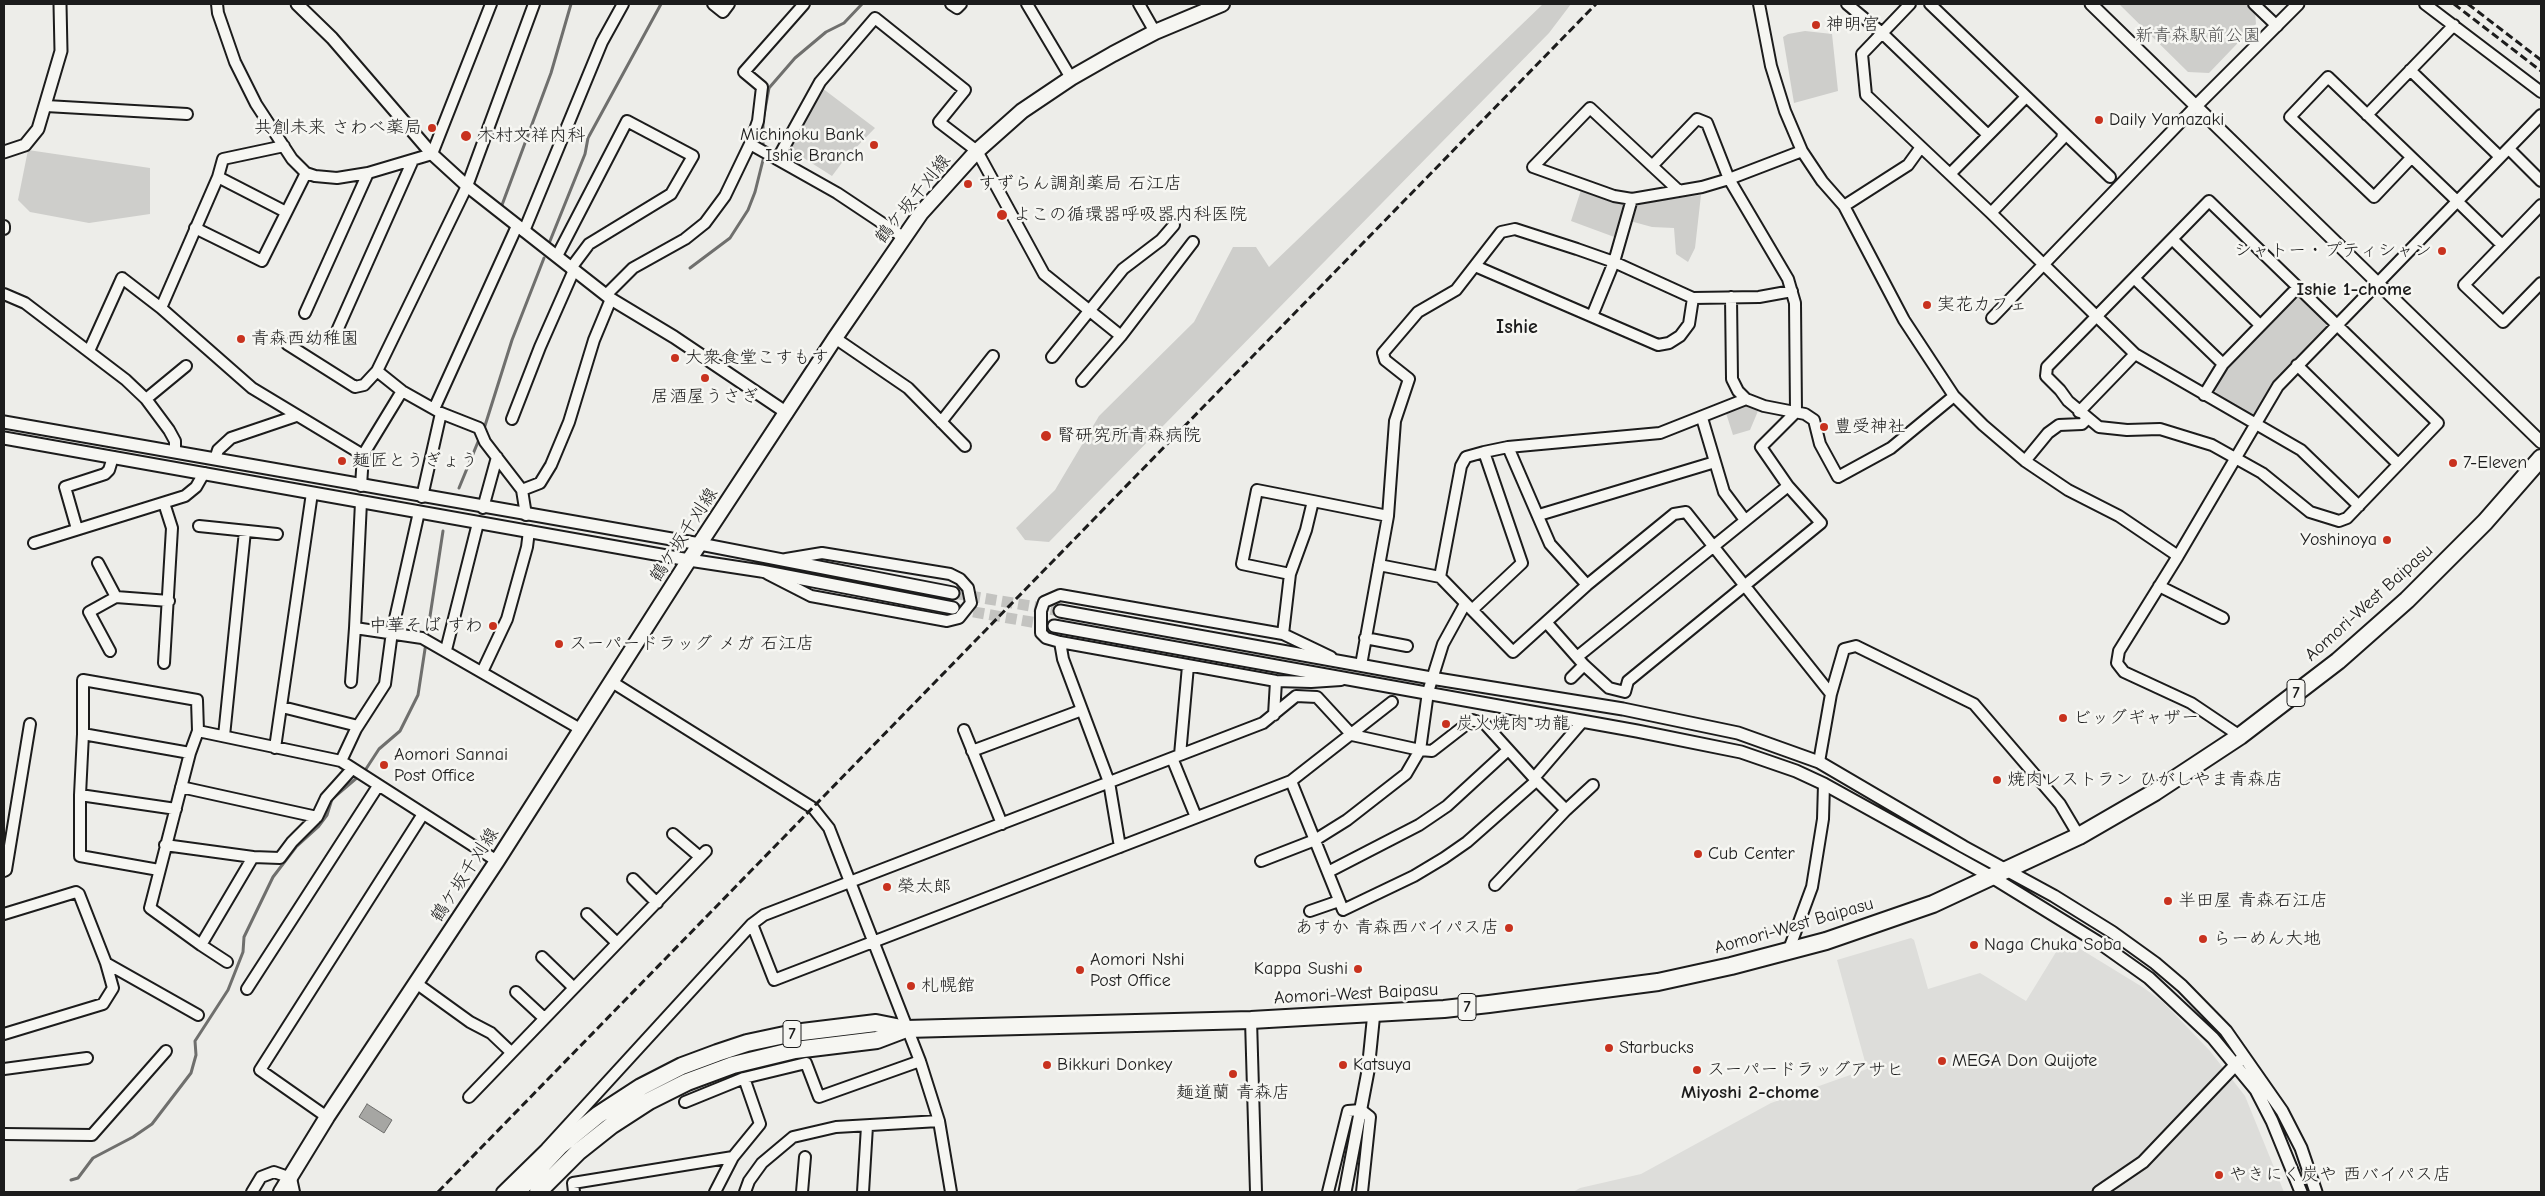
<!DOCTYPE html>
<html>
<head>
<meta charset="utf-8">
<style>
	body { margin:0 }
	#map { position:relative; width:2545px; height:1196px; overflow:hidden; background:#edede9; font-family:"Comic Neue",sans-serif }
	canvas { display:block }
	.frame { position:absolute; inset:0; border:5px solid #1c1c1c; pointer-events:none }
</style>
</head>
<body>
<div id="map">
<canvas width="2545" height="1196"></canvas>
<div class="frame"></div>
</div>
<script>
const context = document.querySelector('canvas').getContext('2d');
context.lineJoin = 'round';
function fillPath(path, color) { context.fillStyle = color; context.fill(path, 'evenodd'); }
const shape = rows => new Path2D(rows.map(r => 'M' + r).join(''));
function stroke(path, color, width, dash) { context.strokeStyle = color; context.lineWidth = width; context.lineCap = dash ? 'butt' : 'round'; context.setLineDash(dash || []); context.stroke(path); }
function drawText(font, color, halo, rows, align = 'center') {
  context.font = font + ' "Comic Neue","Klee One",sans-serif'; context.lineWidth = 5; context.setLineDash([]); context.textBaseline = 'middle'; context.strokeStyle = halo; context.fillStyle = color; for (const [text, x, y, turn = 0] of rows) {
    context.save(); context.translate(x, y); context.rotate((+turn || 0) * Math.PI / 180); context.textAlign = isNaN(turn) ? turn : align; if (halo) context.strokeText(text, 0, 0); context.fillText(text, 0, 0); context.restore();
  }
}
fillPath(shape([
	[1911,938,1914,940,1928,989,1980,973,2026,1001,2064,939,2144,988,2164,1003,2210,1051,2245,1096,2284,1192,1573,1192,1580,1188,1641,1174,1771,1103,1867,1069,1837,960]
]), '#ddddda');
fillPath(shape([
	[1543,4,1571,4,1549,33,1049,542,1025,540,1016,528,1055,490,1099,416,1194,322,1233,247,1256,247,1269,267],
	[2119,4,2247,4,2255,11,2256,24,2209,73,2188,72],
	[1805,31,1832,34,1838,91,1794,103,1783,37,1788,34],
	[822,88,875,128,844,160,832,176,788,148],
	[28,150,150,168,150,214,89,223,30,212,18,200],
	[1581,190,1627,205,1617,238,1571,221],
	[1701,195,1695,248,1688,262,1676,254,1674,228,1652,227,1630,221,1634,204],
	[2301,297,2326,320,2326,329,2276,381,2256,414,2250,415,2216,396,2215,388,2226,368,2294,298],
	[1745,405,1758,411,1750,430,1733,435,1726,413]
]), '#cececb');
const water = shape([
	[367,1104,392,1120,384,1133,359,1117,367,1104]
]);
fillPath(water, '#a6a6a3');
stroke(water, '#6f6f6d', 1);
stroke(shape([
	[763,144,763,120,769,88,795,58,826,32,844,23,862,4],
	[502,205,551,73,571,4],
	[550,241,585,154,588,138,661,4],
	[690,268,730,238,748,210,755,192,763,160],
	[483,432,512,340,544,258],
	[459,488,480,437],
	[364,772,379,749,400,731,418,695,443,531],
	[71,1180,78,1178,93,1158,133,1137,152,1124,191,1073,196,1055,195,1041,228,990,243,952,244,937,273,877,296,847,318,827,327,815,332,799,359,776]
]), '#6f6f6d', 3);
stroke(shape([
	[953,593,1060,611],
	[957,609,1054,626]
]), '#c3c3c0', 11, [11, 5.5]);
const minor = shape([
	[217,4,218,13,235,62,256,104,292,159,306,173,315,176,337,178,368,173,432,154,491,4],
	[713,4,723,12,729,4],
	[804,4,744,72,762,87,758,121,750,144,837,193,903,237],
	[951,4,957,8,961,4],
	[1027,4,1071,78],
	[1139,4,1155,32],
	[1759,4,1771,66,1785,111,1802,151,1822,181,1844,206,1904,320,1954,396,1983,425,2025,461,2068,490,2119,516,2178,556,2119,651,2117,663,2124,672,2191,703,2240,736],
	[1847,4,1882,33,1988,135],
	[1910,4,1862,54,1866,95,1991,213,2135,354,2301,450,2359,506],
	[1930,4,2110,177],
	[2254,4,2277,26],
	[2425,4,2541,92],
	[2410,70,2500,157],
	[46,106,187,114],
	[2367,115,2454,25],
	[2509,149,2541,181],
	[778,158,820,82,875,18,965,90,939,122,977,151,1044,274,1121,336],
	[2411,158,2374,197,2290,117,2328,77,2457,201,2502,245],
	[1950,174,2026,97],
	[218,177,286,212],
	[1679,191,1590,108,1533,167,1614,196,1632,199,1702,187,1729,179,1802,151],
	[2209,201,2438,423,2347,518,2339,521,2310,512,2262,473,2212,445,2160,429,2127,430,2099,427,2068,401,2060,390,2046,376,2047,367,2209,201],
	[2541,205,2464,285,2503,322,2541,283],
	[1844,206,1908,165,1921,147],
	[1991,213,2062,139,2063,133],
	[4,226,4,229],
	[195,228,262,261,306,173],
	[524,231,602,42,623,4],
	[2172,239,2260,325],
	[557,256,627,121,693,156,671,194,589,244,571,268],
	[1475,266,1658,345,1669,343,1680,336,1689,324,1693,298],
	[2134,278,2223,364],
	[4,294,25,303,126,380,146,399,169,430,175,441,175,452],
	[606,295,633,268,685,239,705,223,725,196,750,144],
	[1731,297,1732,379,1738,391,1746,399],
	[161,308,218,177,223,159,284,146],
	[305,313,368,173],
	[1592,316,1614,262,1632,199],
	[1992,318,2196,106],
	[336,333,413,160],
	[835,338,908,388,965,446],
	[287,344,355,387,364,385,377,371],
	[89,351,122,278,161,308,252,388,363,455],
	[1052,357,1123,269,1161,240,1174,225],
	[2297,365,2398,464],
	[1082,381,1121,336,1193,242],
	[2204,395,2223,364,2298,287],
	[146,399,186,366],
	[434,409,517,226],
	[2079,412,2135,354],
	[1702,418,1724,492,1745,520],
	[512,419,540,347,574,270],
	[941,422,993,356],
	[1508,447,1550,544,1587,585],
	[215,459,218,450,231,438,296,416],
	[2025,461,2048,433,2059,425,2082,424,2087,419],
	[361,486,363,455,402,391],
	[522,490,540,483,551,465,569,422,594,340,611,299],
	[422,497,441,413],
	[361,502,355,628,422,638,582,730],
	[164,503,172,528,164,663],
	[483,508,497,457],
	[526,515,522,490,485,442,479,428,441,413,402,391,377,371,467,186,534,4],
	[1539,515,1715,462],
	[199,526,277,534],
	[77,529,65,487,105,474,109,470,113,457],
	[34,543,185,496,196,487,204,473],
	[2178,556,2278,386,2541,115],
	[98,563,116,597,169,601],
	[1379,565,1440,577,1513,652,1587,585,1674,514,1686,512,1831,694,1819,762],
	[768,574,811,596,947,621,959,618,971,603,968,588,960,579,950,574,822,553,786,559],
	[1290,574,1242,564,1257,490,1313,501],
	[1440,577,1461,466,1466,457,1484,452],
	[2159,586,2223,618],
	[1472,610,1522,563,1484,452,1508,447,1660,433,1746,399,1764,406,1805,414,1814,420,1820,444,1838,477,1891,448,1954,396],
	[1546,622,1584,665,1609,688,1625,692,1628,681,1821,523,1788,486,1761,447,1796,412,1795,303,1788,279,1729,179,1707,123,1697,119,1652,166],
	[1283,634,1290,574,1306,530,1313,501,1388,516],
	[1365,638,1407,646],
	[1060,642,1063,659,1109,782,1120,847],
	[446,650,478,523],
	[110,651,89,612,116,597],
	[1331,657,1283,634,1060,595,1044,602,1041,611,1041,633,1046,638,1060,642,1276,681,1311,682,1341,680],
	[1577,657,1788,486],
	[1361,665,1388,516,1395,421,1409,379,1385,360,1383,353,1418,312,1456,290,1501,232,1515,229,1577,249,1614,262,1693,298,1759,297,1792,291],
	[482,672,507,619,527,547,529,531],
	[1571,678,1584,665],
	[351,682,355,628],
	[612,682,813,808,829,828,920,1061,939,1121,951,1192],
	[1831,694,1844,649,1856,646,1974,704,2060,804,2079,836],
	[282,707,358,726],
	[1274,715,1276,681],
	[964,730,1002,824],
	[224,736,245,531],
	[275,748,312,493],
	[972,751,1082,710],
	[190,753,83,734,83,680,197,700,198,731],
	[1180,755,1188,666],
	[1172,758,1196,817],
	[341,761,356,729,385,684,392,632,419,512],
	[1534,778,1583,721],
	[1291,781,1343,910,1414,876,1444,858,1467,842,1536,781],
	[181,787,317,817,326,798,352,769],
	[80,795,83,734],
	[673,834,700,857],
	[165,845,253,857],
	[1261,861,1315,840,1347,820,1406,774,1420,750,1428,692,1443,644,1465,604],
	[159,870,80,856,80,795,176,809],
	[4,871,6,870,30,724],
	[1328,872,1419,825,1447,806,1508,750],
	[633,879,657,903],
	[1495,885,1566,810,1593,785],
	[1310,911,1339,901],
	[4,914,76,892,79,894,106,963,113,988,103,1004,4,1034],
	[587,914,617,943],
	[752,924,774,980,1291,781,1392,702],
	[201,945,150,908,190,753,198,731,341,761,497,861],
	[1788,952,1812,887,1823,819,1824,784],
	[542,957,574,988],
	[227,962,201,945,253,857,280,858,292,842,317,817],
	[106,963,198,1015],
	[416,983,470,1022,491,1033,511,1052],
	[247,989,378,786],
	[516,992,544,1018],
	[1251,1020,1256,1192],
	[4,1069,87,1058],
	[469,1097,706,851],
	[685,1102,744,1078,806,1063,819,1097,920,1061],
	[327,1117,260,1070,423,814],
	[4,1134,92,1135,166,1051],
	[252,1192,261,1177,274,1172,291,1178,294,1192],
	[502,1192,546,1149,752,924,764,915,1263,723,1296,696,1317,697,1352,735,1420,750,1432,751,1472,720,1485,724,1534,778,1566,810],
	[574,1192,573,1183,733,1157],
	[715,1192,733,1157,760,1124,744,1078],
	[745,1192,749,1181,762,1163,793,1137,836,1127,939,1121],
	[802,1192,805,1157],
	[863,1192,867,1126],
	[1328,1192,1348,1111,1361,1110,1370,1117,1362,1192]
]);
const tertiary = shape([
	[297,4,332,38,432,154,467,186,611,299,674,337,787,413],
	[2091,4,2541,442],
	[2196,106,2298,4],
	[4,152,25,145,38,129,61,51,60,4],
	[4,422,700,544,953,593],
	[4,438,689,560,761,571,953,608],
	[1060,611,1431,678,1623,709,1738,733,1819,762,1964,847,2054,896,2112,932,2155,963,2182,986,2226,1031,2282,1111,2301,1148,2316,1192],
	[1054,626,1637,731,1741,752,1796,771,1824,784,1992,877,2104,946,2149,978,2213,1038,2256,1090,2272,1121,2301,1192],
	[1345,1192,1368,1071,1374,1012],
	[2099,1192,2143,1162,2242,1058]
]);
const secondary = shape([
	[281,1192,327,1117,497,861,689,560,835,338,921,213,977,151,1022,111,1071,78,1113,54,1155,32,1222,4]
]);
const trunk = shape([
	[517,1192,560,1146,598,1115,641,1087,682,1066,717,1053,747,1043,794,1033,876,1023,906,1029,1251,1020,1444,1009,1489,1004,1658,982,1731,966,1826,941,1933,904,2079,836,2155,792,2240,736,2338,661,2407,600,2485,522,2541,458],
	[538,1192,578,1152,612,1125,649,1101,687,1082,733,1065,795,1050,877,1040,906,1029]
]);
stroke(minor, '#1c1c1c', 14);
stroke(tertiary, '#1c1c1c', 15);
stroke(secondary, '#1c1c1c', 18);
stroke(trunk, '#1c1c1c', 20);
stroke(minor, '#f6f6f2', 10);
stroke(tertiary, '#f6f6f2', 11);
stroke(secondary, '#f6f6f2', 14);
stroke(trunk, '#f6f6f2', 16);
stroke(shape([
	[2454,4,2541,71],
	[2468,4,2541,60],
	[438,1192,1596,4]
]), '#1c1c1c', 3, [8, 4]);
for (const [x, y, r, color] of [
	[1816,25,5,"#c8321e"],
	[2099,120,5,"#c8321e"],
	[432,128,5,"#c8321e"],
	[466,136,6,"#c8321e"],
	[874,145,5,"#c8321e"],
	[968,184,5,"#c8321e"],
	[1002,215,6,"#c8321e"],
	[2442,251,5,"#c8321e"],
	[1927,305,5,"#c8321e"],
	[241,339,5,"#c8321e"],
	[675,358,5,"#c8321e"],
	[705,378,5,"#c8321e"],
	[1824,427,5,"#c8321e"],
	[1046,436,6,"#c8321e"],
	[342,461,5,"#c8321e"],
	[2453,463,5,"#c8321e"],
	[2387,540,5,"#c8321e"],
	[493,626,5,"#c8321e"],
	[559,644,5,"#c8321e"],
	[2063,718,5,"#c8321e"],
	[1446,724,5,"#c8321e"],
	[384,765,5,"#c8321e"],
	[1997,780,5,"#c8321e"],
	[1698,854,5,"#c8321e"],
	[887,887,5,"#c8321e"],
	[2168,901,5,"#c8321e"],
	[1509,928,5,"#c8321e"],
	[2203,939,5,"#c8321e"],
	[1974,945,5,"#c8321e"],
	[1358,969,5,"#c8321e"],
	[1080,970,5,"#c8321e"],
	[911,986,5,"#c8321e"],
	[1609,1048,5,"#c8321e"],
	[1942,1061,5,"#c8321e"],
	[1047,1065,5,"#c8321e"],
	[1343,1065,5,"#c8321e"],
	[1697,1070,5,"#c8321e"],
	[1233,1074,5,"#c8321e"],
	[2219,1175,5,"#c8321e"]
]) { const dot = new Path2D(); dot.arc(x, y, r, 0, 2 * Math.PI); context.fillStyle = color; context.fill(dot); stroke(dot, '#f6f6f2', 2); }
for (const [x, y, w] of [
	[2296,693,18],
	[1467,1007,18],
	[792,1034,18]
]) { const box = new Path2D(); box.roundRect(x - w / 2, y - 13.5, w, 27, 4); context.fillStyle = '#f6f6f2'; context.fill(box); stroke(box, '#1c1c1c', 1); }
drawText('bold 16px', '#1c1c1c', null, [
	["7",2296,693],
	["7",1467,1007],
	["7",792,1034]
]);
drawText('18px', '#1c1c1c', '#f6f6f2', [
	["神明宮",1826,25],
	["Daily Yamazaki",2109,120],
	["共創未来 さわべ薬局",422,128,"right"],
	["Michinoku Bank",864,135,"right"],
	["Ishie Branch",864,156,"right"],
	["木村文祥内科",477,136],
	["すずらん調剤薬局 石江店",978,184],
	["よこの循環器呼吸器内科医院",1013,215],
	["シャトー・プティシャン",2432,251,"right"],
	["実花カフェ",1937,305],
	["青森西幼稚園",251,339],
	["大衆食堂こすもす",685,358],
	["居酒屋うさぎ",705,397,"center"],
	["豊受神社",1834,427],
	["腎研究所青森病院",1057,436],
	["麺匠とうぎょう",352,461],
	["7-Eleven",2463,463],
	["Yoshinoya",2377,540,"right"],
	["中華そば すわ",483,626,"right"],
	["スーパードラッグ メガ 石江店",569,644],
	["ビッグギャザー",2073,718],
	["炭火焼肉 功龍",1456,724],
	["Aomori Sannai",394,755],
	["Post Office",394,776],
	["焼肉レストラン ひがしやま青森店",2007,780],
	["Cub Center",1708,854],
	["榮太郎",897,887],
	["半田屋 青森石江店",2178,901],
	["あすか 青森西バイパス店",1499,928,"right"],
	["らーめん大地",2213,939],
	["Naga Chuka Soba",1984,945],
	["Aomori Nshi",1090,960],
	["Post Office",1090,981],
	["Kappa Sushi",1348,969,"right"],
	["札幌館",921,986],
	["Starbucks",1619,1048],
	["MEGA Don Quijote",1952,1061],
	["Bikkuri Donkey",1057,1065],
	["Katsuya",1353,1065],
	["スーパードラッグアサヒ",1707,1070],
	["麺道蘭 青森店",1233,1093,"center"],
	["やきにく炭や 西バイパス店",2229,1175]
], 'left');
drawText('18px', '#515151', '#f6f6f2', [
	["新青森駅前公園",2198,36]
]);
drawText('18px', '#1c1c1c', '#f6f6f2', [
	["鶴ケ坂千刈線",913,199,-51],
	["鶴ケ坂千刈線",684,535,-57],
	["Aomori-West Baipasu",2369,603,-42],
	["鶴ケ坂千刈線",465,875,-57],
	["Aomori-West Baipasu",1794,926,-16],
	["Aomori-West Baipasu",1356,994,-3]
]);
drawText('bold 19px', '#1c1c1c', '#f6f6f2', [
	["Ishie 1-chome",2354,290],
	["Miyoshi 2-chome",1750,1093]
]);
drawText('bold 20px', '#1c1c1c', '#f6f6f2', [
	["Ishie",1517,327]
]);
</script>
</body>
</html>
